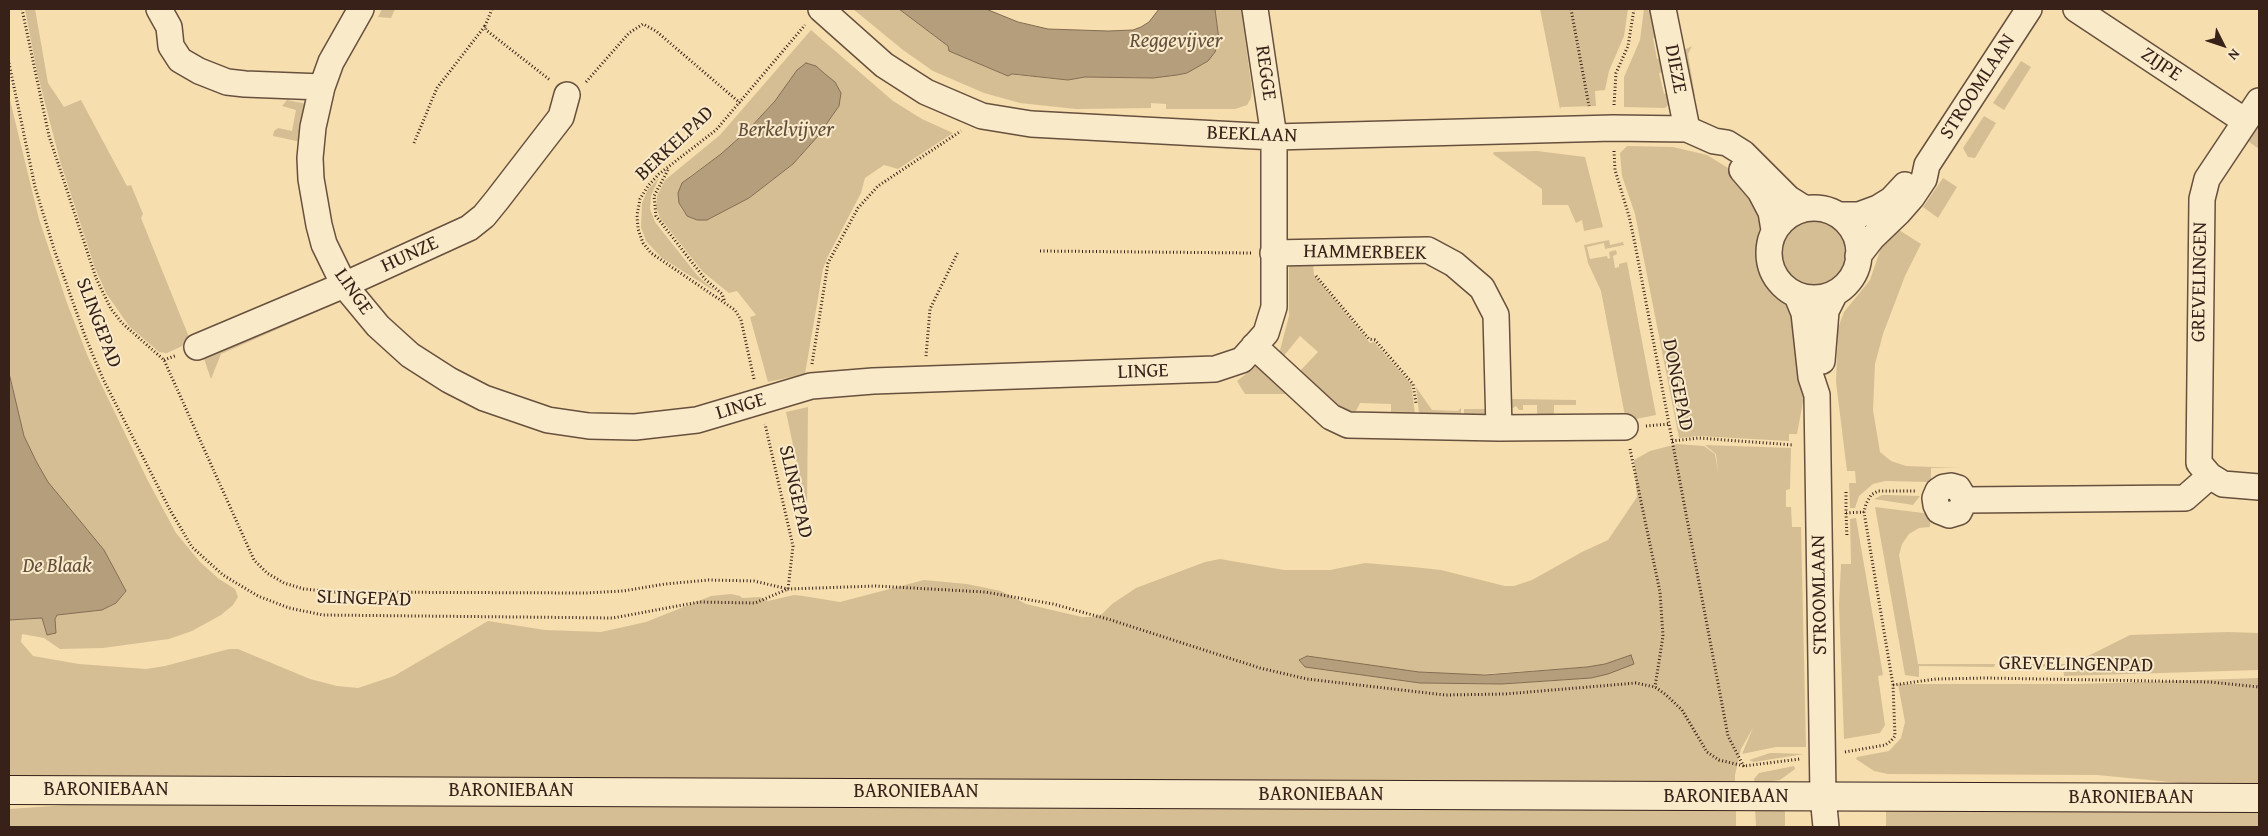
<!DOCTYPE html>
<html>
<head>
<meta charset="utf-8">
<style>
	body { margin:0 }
	#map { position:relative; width:2268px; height:836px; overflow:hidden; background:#f6deae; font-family:"Gentium Book Plus",serif }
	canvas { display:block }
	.frame { position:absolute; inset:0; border:10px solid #372118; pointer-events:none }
	.north { position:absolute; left:2198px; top:20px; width:50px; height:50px; -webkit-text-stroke:4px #f9eaca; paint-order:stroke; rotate:131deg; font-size:14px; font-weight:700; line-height:20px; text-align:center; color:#372118 }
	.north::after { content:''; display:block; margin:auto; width:18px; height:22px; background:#372118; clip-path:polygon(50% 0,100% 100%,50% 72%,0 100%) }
</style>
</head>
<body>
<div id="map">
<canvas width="2268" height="836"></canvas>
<div class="frame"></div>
<div class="north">N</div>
</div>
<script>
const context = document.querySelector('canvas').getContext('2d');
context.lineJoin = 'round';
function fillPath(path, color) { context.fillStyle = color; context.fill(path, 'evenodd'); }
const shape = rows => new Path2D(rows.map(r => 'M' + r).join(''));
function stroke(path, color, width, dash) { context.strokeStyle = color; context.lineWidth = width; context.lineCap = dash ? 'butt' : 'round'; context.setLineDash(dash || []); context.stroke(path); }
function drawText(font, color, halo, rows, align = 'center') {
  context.font = font + ' "Gentium Book Plus",serif'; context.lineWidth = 4; context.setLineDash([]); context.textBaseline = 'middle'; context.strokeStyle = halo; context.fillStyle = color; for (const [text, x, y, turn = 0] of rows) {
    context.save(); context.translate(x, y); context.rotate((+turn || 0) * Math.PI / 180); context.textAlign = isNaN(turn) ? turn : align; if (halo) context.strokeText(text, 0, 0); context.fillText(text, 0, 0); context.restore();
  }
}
fillPath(shape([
	[25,9,35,9,48,83,64,107,81,100,127,186,131,185,143,214,141,218,191,342,167,353,159,352,129,326,106,293,95,268,60,161,37,72],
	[382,9,395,9,391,18,378,17],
	[853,9,899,9,948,46,950,51,1004,74,1068,80,1085,77,1153,78,1187,73,1215,52,1219,40,1215,9,1241,9,1252,90,1251,98,1247,105,1235,109,1166,109,1166,104,1151,103,1151,108,1076,109,1020,103,984,93,933,71,903,50],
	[1540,9,1628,9,1624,36,1609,71,1605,90,1595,91,1596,106,1561,107,1560,109],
	[1644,9,1656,9,1662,37,1653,38,1657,59,1666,57,1668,71,1659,73,1664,94,1672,92,1674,99,1665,108,1624,107,1624,77,1640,40],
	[811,30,893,101,922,119,953,133,898,169,884,165,865,178,861,193,828,256,823,269,805,374,768,382,750,317,756,315,737,291,729,293,703,272,660,218,656,207,657,196,665,180,720,135],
	[797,70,839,106,818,136,793,164,749,198,707,220,697,220,687,216,681,208,678,198,690,176,721,154,749,129,775,101],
	[1692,46,1688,54,1695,96,1688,98,1684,50],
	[2021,61,2031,67,2004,110,1993,103],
	[9,96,39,219,67,303,88,357,147,479,176,533,200,562,219,579,235,589,238,597,233,605,221,615,192,631,169,639,103,648,60,649,44,638,22,634,21,642,33,656,79,664,146,669,165,666,229,649,238,649,310,679,337,686,358,688,394,676,488,621,545,630,601,632,646,622,711,596,731,594,740,596,742,598,760,597,768,601,794,595,803,596,840,602,924,580,967,584,1001,591,1026,604,1082,617,1092,617,1102,614,1112,604,1136,588,1205,562,1220,559,1284,570,1330,570,1365,563,1413,567,1441,570,1505,586,1514,586,1532,580,1582,552,1608,540,1637,497,1634,460,1650,451,1677,444,1704,446,1715,454,1718,472,1716,454,1705,445,1791,448,1790,489,1786,490,1786,507,1791,507,1792,527,1801,527,1806,747,1776,747,1742,754,1753,728,1741,749,1735,775,1735,785,9,776,9,620,42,618,47,634,55,633,55,618,57,615,102,610,116,603,126,591,104,550,48,482,36,461,24,436,9,373],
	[1631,655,1608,674,1591,678,1503,684,1420,683,1305,667,1299,660,1307,656,1419,672,1469,675,1587,667,1605,664],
	[287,100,307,104,301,142,273,136,274,131,278,128,292,131,296,110,282,106],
	[1984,116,1996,123,1975,158,1968,157,1963,148],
	[2259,124,2259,149,2248,141],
	[1627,146,1673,147,1707,155,1733,171,1754,194,1761,223,1756,247,1757,264,1768,287,1791,310,1805,391,1797,434,1789,434,1789,441,1698,436,1679,438,1635,214,1622,176,1620,153],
	[1537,151,1585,157,1603,227,1584,231,1582,220,1576,223,1568,205,1542,205,1542,189,1493,154,1494,152],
	[659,178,651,196,650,209,655,222,697,275,716,292,662,258,646,241,641,227,642,203,648,189],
	[1943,178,1957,187,1938,218,1923,207],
	'1780 252a33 33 0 1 1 66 0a33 33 0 1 1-66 0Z',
	[1899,230,1921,244,1905,276,1883,334,1875,364,1873,410,1880,452,1891,461,1906,466,1959,468,1931,468,1931,482,1885,481,1873,484,1859,496,1855,508,1850,508,1849,483,1856,483,1855,471,1847,471,1836,382,1838,328,1844,312,1870,280,1882,245],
	[1609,240,1610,245,1623,242,1624,245,1605,249,1604,243,1587,247,1590,259,1607,256,1608,259,1610,258,1609,252,1616,250,1617,254,1613,256,1615,268,1619,267,1619,264,1627,262,1656,415,1626,421,1601,291,1588,263,1584,245],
	[1289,263,1313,264,1314,275,1370,343,1374,342,1411,384,1416,421,1391,419,1391,404,1360,403,1352,419,1299,372,1318,352,1300,336,1283,357,1279,354,1289,316],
	[330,295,344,300,221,354,211,379,203,356],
	[1259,364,1296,394,1245,394,1237,381],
	[1416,387,1432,410,1458,411,1461,408,1461,422,1420,421],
	[1511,399,1576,400,1576,405,1554,405,1554,420,1537,420,1537,405,1523,405,1523,410,1519,410,1516,406,1513,408,1510,405],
	[808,407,807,511,786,412],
	[1464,409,1498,409,1498,412,1464,422],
	[1882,495,1887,495,1920,496,1913,505,1874,499],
	[1875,507,1931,514,1930,527,1919,528,1909,534,1902,544,1899,555,1918,664,1995,664,1994,667,1919,666,1919,677,1905,675],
	[1856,518,1883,675,1878,676,1885,725,1880,733,1844,739,1839,605,1841,564,1851,564,1850,519],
	[2228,632,2259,633,2259,670,2064,676,2063,666,2031,667,2031,664,2072,664,2130,635],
	[2259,678,2259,785,2201,785,2097,775,1888,774,1874,771,1856,759,1857,757,1889,751,1901,738,1905,722,1898,684,2078,684],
	[1770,753,1777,753,1804,754,1754,762,1749,760],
	[1794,766,1795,769,1780,780,1755,784,1754,779,1759,773],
	[324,801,1736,809,1736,827,9,827,9,809,83,804],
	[1755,808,1785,808,1785,827,1756,827],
	[1886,809,2259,810,2259,827,1886,827]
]), '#d6be94');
const water = shape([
	[899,9,986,9,1018,22,1048,29,1108,31,1133,30,1141,27,1149,22,1159,9,1215,9,1219,40,1215,52,1208,61,1187,73,1177,75,1153,78,1085,77,1068,80,1012,74,1008,76,949,51,948,46,899,9],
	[806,63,816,66,825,74,835,82,841,93,839,106,818,136,793,164,749,198,707,220,697,220,687,216,679,203,678,193,682,183,721,154,749,129,775,101,797,70,806,63],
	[9,373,24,436,36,461,48,482,104,550,126,591,116,603,102,610,57,615,55,619,56,633,47,635,42,618,9,620,9,373],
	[1631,655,1634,664,1608,674,1591,678,1502,684,1420,683,1305,667,1299,660,1307,656,1419,672,1485,675,1587,667,1605,664,1631,655]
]);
fillPath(water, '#b59e7b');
stroke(water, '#836c53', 1);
const street = shape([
	[159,9,169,27,171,46,180,60,199,71,227,82,245,84,322,87],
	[361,9,331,62,322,87,313,127,310,158,311,179,319,225,324,244,344,285,378,326,410,355,449,380,484,398,548,420,589,426,635,427,697,420,811,386,873,381,1215,369,1242,360,1266,333,1274,307,1274,137,1255,9],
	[821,9,884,65,926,92,982,116,1031,124,1274,137,1613,128,1687,129,1714,141,1727,143,1743,153,1788,198,1804,208],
	[1663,9,1687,129],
	[2076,9,2245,121],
	[2259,101,2207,179,2202,199,2199,463,2210,476,2223,484,2259,487],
	[1742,170,1760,191,1771,212,1774,230],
	'1769 253a45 45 0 1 1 90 0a45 45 0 1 1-90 0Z',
	[1840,215,1859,215,1878,208,1891,200,1905,185],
	[1273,253,1428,250,1454,264,1482,288,1496,315,1499,428],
	[1858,256,1872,238,1898,213,1912,197,1924,179,1927,165,2029,9],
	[1797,296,1804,313,1811,377,1817,395,1823,796,1826,827],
	[1254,346,1331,417,1348,425,1499,428,1625,427],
	[197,347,344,285,469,228,484,216,497,200,561,117,567,95],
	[1822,361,1826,311,1835,293],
	[1965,500,1959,512,1949,515,1939,511,1936,505,1935,498,1938,491,1944,487,1951,486,1958,488,1965,500,2185,498,2210,476]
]);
const secondary = shape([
	[9,790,2259,798]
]);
stroke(street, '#67503e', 28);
stroke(secondary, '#372118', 30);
stroke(shape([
	[22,9,49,136,96,278,111,309,122,323,164,360,254,560,267,573,284,583,304,589,334,592,586,593,623,591,665,584,709,580,754,581,788,589,876,586,985,592,1053,604,1111,620,1260,668,1307,679,1445,695,1505,694,1636,683,1655,687,1665,694,1682,710,1707,752,1719,760,1744,766,1800,759],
	[492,9,485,26,486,30,550,80],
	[1571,9,1589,106],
	[9,63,35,187,54,249,85,336,103,379,170,510,192,547,223,575,258,596,289,608,323,615,613,618,699,602,755,603,788,589,793,546,765,424],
	[586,82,629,33,643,24,656,31,740,103],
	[1614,105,1616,73,1628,46,1634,9],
	[414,143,437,88,485,26],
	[1614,151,1615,170,1629,216,1635,244,1728,736,1744,767],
	[668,170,654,196,656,216,705,279,722,294,725,302],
	[1040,251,1252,253],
	[1316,276,1369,339,1375,340,1413,384,1416,403],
	[926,356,930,309,958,252],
	[164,360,177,355],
	[812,364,828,263,858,208,878,186,961,131],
	[754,379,741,320,735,310,651,253,643,243,638,229,637,215,640,199,648,186,659,174,716,130,805,25],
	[1646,426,1669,424],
	[1672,441,1699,438,1793,445],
	[1630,449,1660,592,1663,636,1655,687],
	[1846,492,1846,513,1864,512],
	[1846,513,1847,537],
	[1893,685,1936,679,1986,678,2210,682,2259,687],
	[1845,752,1885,745,1891,741,1895,736,1893,685,1864,512,1866,504,1871,495,1878,491,1915,491]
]), '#372118', 3, [1, 2.5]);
stroke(street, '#f9eaca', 25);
stroke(secondary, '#f9eaca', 28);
drawText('20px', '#372118', '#f9eaca', [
	["ZIJPE",2161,65,34],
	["DIEZE",1675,69,79],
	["REGGE",1265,73,82],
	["STROOMLAAN",1978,87,-57],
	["BEEKLAAN",1252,135,2],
	["BERKELPAD",675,144,-43],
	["HAMMERBEEK",1365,253,1],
	["HUNZE",410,255,-25],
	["GREVELINGEN",2200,282,-89],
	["LINGE",353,292,55],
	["SLINGEPAD",98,323,69],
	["LINGE",1143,372,-2],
	["DONGEPAD",1677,385,79],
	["LINGE",741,407,-17],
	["SLINGEPAD",795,492,77],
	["STROOMLAAN",1820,595,-91],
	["SLINGEPAD",364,599,2],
	["GREVELINGENPAD",2076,665,1],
	["BARONIEBAAN",106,790],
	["BARONIEBAAN",511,791],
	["BARONIEBAAN",916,792],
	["BARONIEBAAN",1321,795],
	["BARONIEBAAN",1726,797],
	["BARONIEBAAN",2131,798]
]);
drawText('italic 21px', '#634d3b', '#f9eaca', [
	["Reggevijver",1176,42],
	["Berkelvijver",786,131],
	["De Blaak",57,567]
]);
</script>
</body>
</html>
